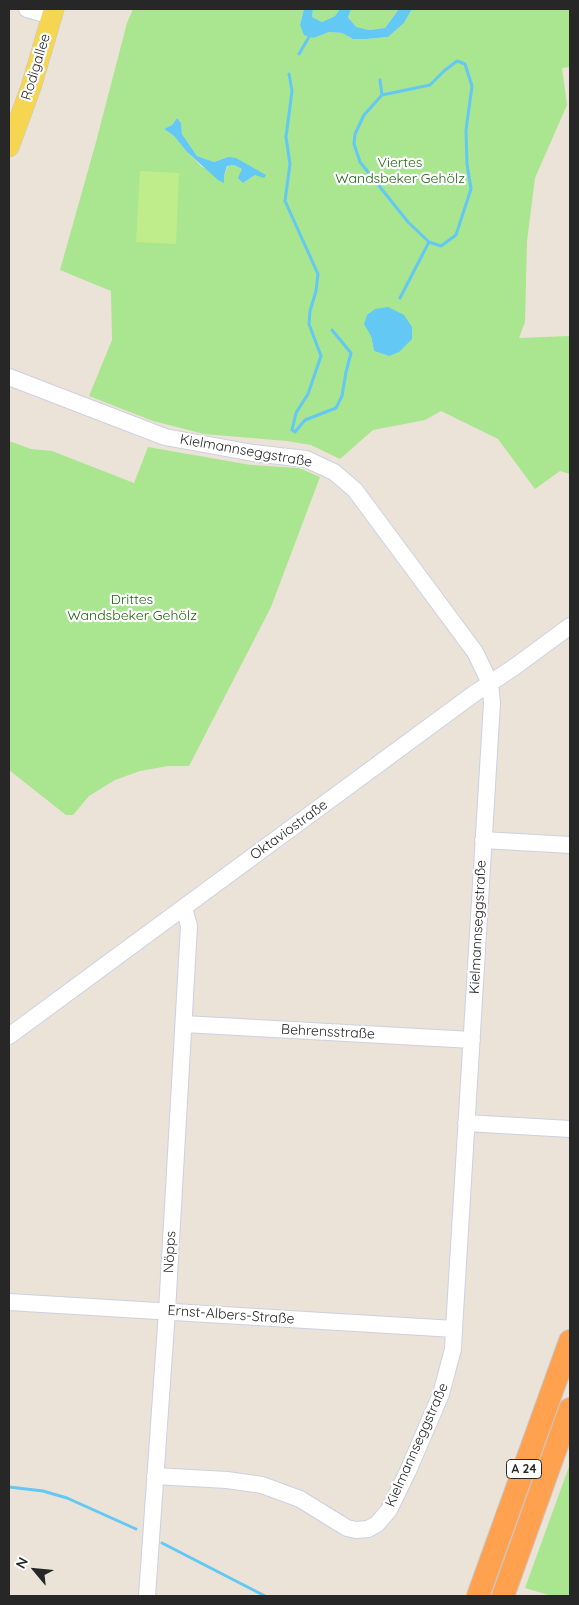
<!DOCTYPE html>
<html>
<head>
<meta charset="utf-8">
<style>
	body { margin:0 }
	#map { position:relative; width:579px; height:1605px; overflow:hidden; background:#ebe3d7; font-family:Quicksand,sans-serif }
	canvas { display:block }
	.frame { position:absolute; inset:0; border:10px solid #272727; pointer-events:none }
	.north { position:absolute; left:10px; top:1545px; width:50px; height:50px; -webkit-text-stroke:4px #fff; paint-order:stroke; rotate:298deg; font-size:14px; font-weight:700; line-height:20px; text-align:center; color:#272727 }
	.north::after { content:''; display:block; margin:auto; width:18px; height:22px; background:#272727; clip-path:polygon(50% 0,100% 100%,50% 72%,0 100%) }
</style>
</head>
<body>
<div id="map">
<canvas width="579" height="1605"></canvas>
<div class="frame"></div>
<div class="north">N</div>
</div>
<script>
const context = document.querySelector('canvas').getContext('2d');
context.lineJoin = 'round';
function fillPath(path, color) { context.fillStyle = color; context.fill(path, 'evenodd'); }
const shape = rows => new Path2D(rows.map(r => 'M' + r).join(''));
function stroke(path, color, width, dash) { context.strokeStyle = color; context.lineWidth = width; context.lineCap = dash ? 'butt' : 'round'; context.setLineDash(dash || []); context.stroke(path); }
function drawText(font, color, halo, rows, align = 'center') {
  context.font = font + ' Quicksand,sans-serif'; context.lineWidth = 4.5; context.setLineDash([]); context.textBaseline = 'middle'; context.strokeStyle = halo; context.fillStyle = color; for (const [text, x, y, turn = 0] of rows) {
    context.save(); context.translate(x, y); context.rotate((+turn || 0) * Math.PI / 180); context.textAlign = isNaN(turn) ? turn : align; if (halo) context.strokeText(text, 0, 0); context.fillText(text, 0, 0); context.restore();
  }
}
fillPath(shape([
	[133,9,304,9,300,25,314,38,329,32,342,33,353,39,366,39,388,37,404,23,412,9,570,9,570,67,562,68,567,105,535,178,527,241,525,322,519,338,570,336,570,474,560,471,535,489,498,439,441,411,425,420,373,430,340,459,311,445,287,441,204,434,153,421,89,396,112,340,111,291,60,270,96,142,127,23],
	[177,118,181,123,182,134,197,156,214,162,228,157,255,175,243,183,242,169,234,165,228,166,224,176,202,167,187,152,174,136,164,129,172,125],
	[371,336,389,356,374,351],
	[313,9,340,9,335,16,322,22,312,17],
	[351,9,399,9,385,28,369,30,356,28,348,16],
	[9,441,31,449,52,451,134,483,148,447,251,465,299,468,320,477,271,607,189,766,168,766,140,771,115,780,89,796,73,815,66,815,9,770],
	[570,1464,570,1596,552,1596,525,1588]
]), '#aae590');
fillPath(shape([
	[140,171,179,173,176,244,136,242]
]), '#c0ed8b');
fillPath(shape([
	[304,9,313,9,312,17,322,22,335,16,340,9,351,9,348,17,356,27,369,30,385,28,399,9,412,9,404,23,388,37,366,39,353,39,342,33,329,32,314,38,304,35,300,25],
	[177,118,181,123,182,134,197,156,214,162,228,157,236,158,266,175,264,178,255,175,243,183,238,178,242,169,234,165,227,166,224,176,224,183,218,180,187,152,174,136,164,129,172,125],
	[388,307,404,315,412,327,412,339,399,352,389,356,374,351,371,336,364,324,367,315,375,309]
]), '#63c8f3');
stroke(shape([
	[299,54,309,37],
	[457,61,465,64,472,86,466,130,467,164,471,189,456,235,441,246,429,242,408,222,360,162,354,144,355,134,364,115,382,95,430,85,444,71,457,61],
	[289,74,292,91,286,137,290,164,285,201,318,274,316,291,310,311,309,324,321,356,308,394,296,413,292,430,295,432,305,420,336,408,342,396,346,372,351,353,332,330],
	[380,80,382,95],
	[400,298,429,242],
	[9,1487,43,1491,67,1498,136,1529],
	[162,1543,265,1596]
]), '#63c8f3', 3);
const minor = shape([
	[27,9,52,16],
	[9,377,165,437,253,453,306,459,334,472,355,490,475,652,490,683,492,703,454,1329,453,1349,441,1394,408,1471,389,1510,377,1524,368,1529,356,1530,347,1528,300,1499,262,1485,227,1480,155,1476],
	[483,840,570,845],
	[184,1024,472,1040],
	[9,1036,475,693,513,668,570,626],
	[466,1123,570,1129],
	[9,1302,454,1329],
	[147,1596,167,1311,189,926,184,908]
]);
const major = shape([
	[9,147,31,87,54,9]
]);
const highway = shape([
	[478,1596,570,1341],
	[503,1596,570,1409]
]);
stroke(minor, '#ccd0e1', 18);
stroke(major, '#c7c7c7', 21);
stroke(highway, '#c7c7c7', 24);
stroke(minor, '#fff', 16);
stroke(major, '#f6d650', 20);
stroke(highway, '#ffa14e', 22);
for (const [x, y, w] of [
	[524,1469,35]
]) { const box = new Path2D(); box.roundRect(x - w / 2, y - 9.5, w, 19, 4); context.fillStyle = '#fff'; context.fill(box); stroke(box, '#272727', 1); }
drawText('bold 12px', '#272727', null, [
	["A 24",524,1469]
]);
drawText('14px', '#272727', '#fff', [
	["Rodigallee",36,67,-73],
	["Kielmannseggstraße",246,451,10],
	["Oktaviostraße",289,830,-36],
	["Kielmannseggstraße",478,927,-87],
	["Behrensstraße",328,1032,3],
	["Nöpps",170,1252,-87],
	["Ernst-Albers-Straße",231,1315,4],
	["Kielmannseggstraße",417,1445,-66]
]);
drawText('14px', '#236516', '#fff', [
	["Viertes",400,163],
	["Wandsbeker Gehölz",400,179],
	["Drittes",132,600],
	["Wandsbeker Gehölz",132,616]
]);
</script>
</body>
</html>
